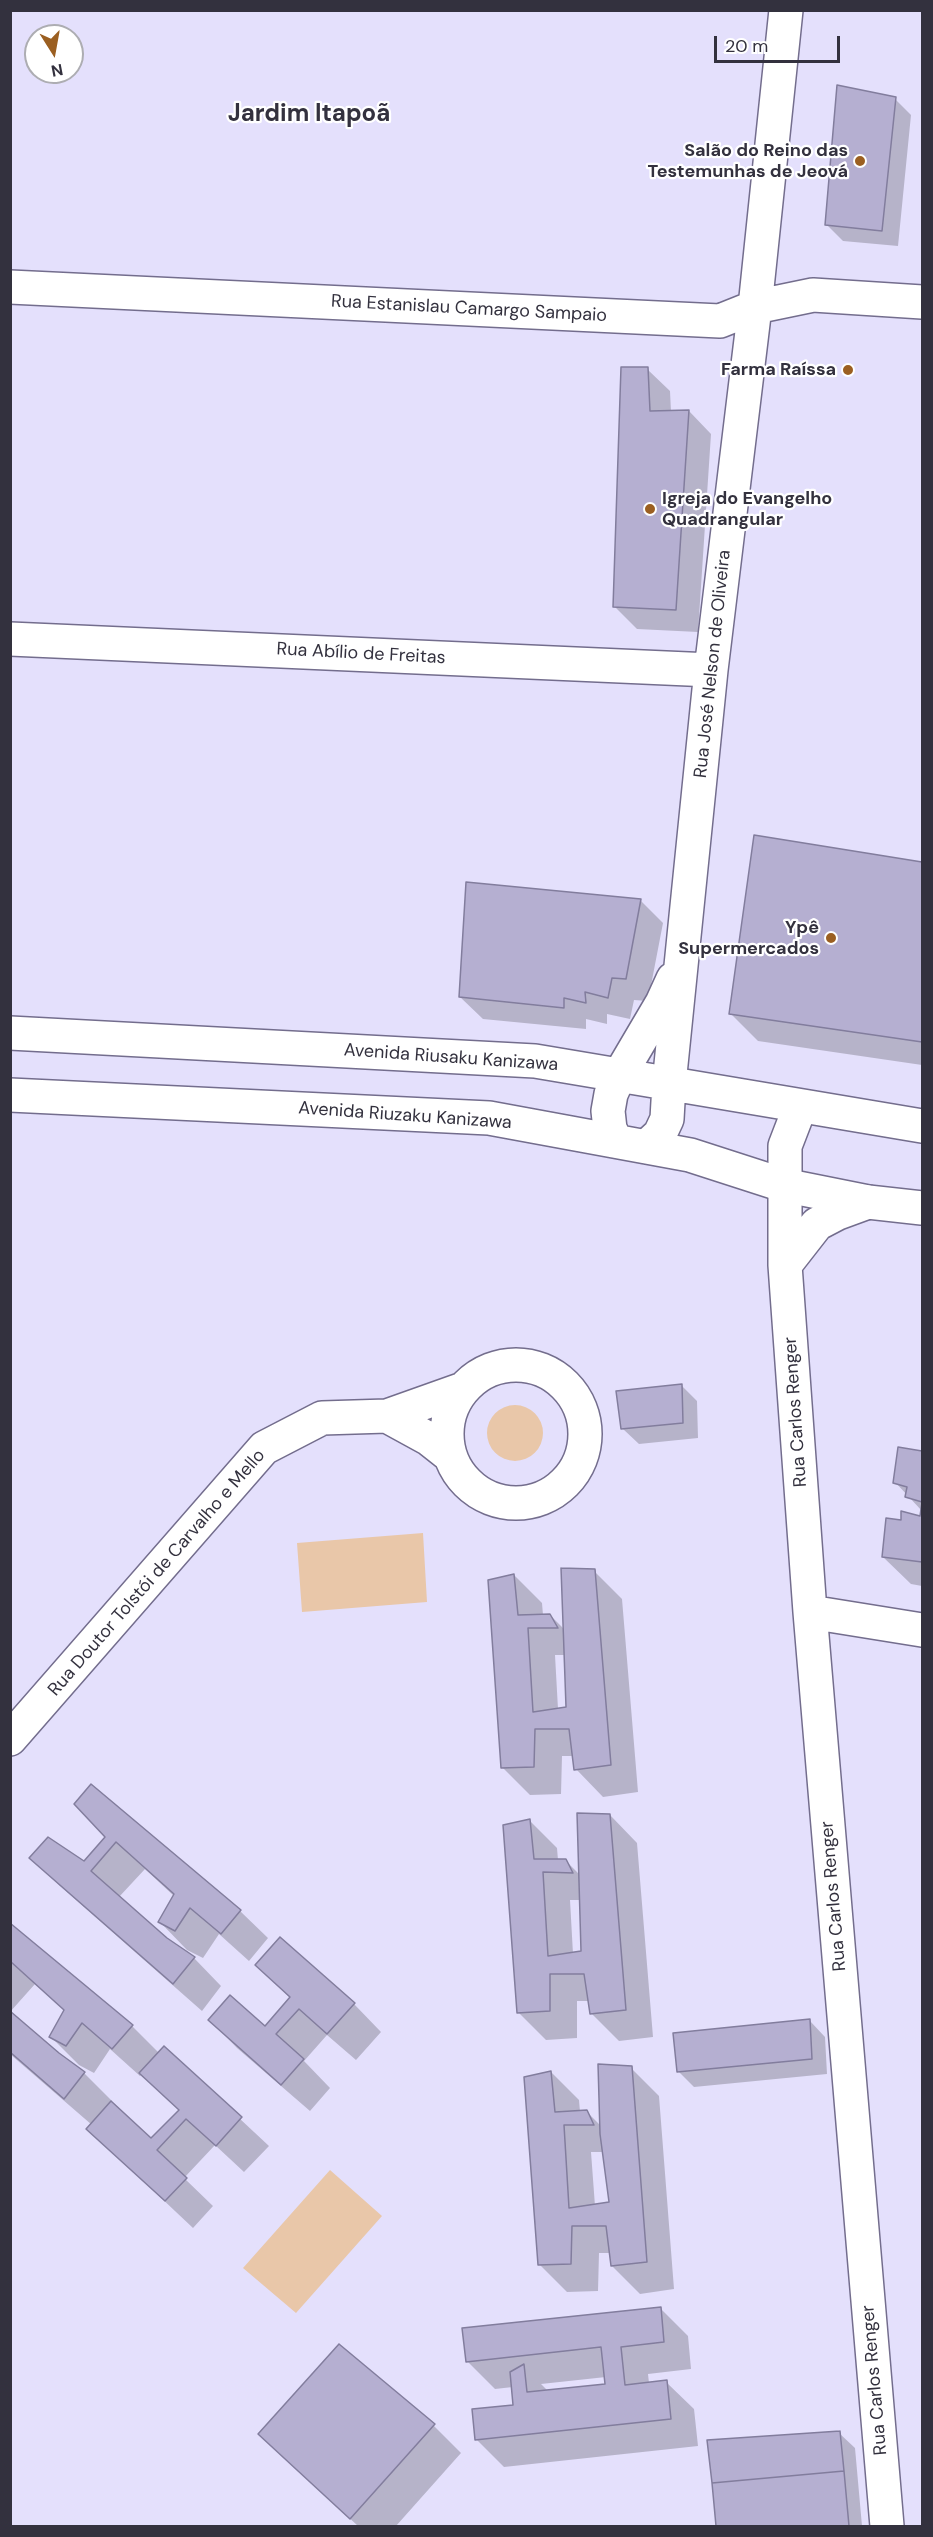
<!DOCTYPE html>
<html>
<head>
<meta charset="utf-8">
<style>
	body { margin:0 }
	#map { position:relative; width:933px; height:2537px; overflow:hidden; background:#e4e0fc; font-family:"DM Sans",sans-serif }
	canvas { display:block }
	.frame { position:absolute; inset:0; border:12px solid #33313e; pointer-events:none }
	.north { position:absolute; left:24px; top:24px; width:60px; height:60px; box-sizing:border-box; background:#fff; border:2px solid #adadb2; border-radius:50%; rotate:169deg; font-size:16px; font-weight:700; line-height:24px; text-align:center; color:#33313e }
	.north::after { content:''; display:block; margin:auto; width:21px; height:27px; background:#9b5f21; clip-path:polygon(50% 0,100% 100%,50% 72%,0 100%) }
	.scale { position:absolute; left:714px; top:36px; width:126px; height:27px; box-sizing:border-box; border:3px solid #33313e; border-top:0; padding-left:8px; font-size:18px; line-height:21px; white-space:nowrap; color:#33313e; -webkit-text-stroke:4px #fff; paint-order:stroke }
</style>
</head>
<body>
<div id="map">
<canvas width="933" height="2537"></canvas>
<div class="frame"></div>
<div class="north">N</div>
<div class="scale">20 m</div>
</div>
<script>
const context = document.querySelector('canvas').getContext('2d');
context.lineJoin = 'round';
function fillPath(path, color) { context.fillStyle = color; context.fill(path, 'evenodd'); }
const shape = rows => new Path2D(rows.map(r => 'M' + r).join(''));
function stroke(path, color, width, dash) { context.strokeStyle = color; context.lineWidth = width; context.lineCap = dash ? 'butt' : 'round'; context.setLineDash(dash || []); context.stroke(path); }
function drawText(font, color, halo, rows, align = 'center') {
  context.font = font + ' "DM Sans",sans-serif'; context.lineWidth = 4.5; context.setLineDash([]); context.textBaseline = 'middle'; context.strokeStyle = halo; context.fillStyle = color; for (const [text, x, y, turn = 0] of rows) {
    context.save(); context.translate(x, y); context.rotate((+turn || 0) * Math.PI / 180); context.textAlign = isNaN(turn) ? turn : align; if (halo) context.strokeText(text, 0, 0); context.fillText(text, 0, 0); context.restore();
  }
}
fillPath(shape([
	'487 1433a28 28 0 1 1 56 0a28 28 0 1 1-56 0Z',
	[423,1533,427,1602,302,1612,297,1543],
	[330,2170,382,2216,296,2313,243,2268]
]), '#e9c7a9');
fillPath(shape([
	[895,99,911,115,898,246,843,241,827,225],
	[647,369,670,391,671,412,689,411,711,434,698,632,637,629,615,607],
	[755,837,922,863,922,1065,758,1041,730,1013],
	[640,900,663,923,648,1001,634,1000,630,1019,607,1014,607,1024,586,1019,586,1029,483,1019,460,997],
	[682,1386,697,1401,698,1438,639,1444,623,1429],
	[899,1448,922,1452,922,1586,911,1584,883,1557,902,1522,921,1517,922,1511,895,1482],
	[594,1571,622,1599,638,1792,603,1797,576,1769,574,1756,562,1756,561,1794,530,1795,503,1768,514,1575,542,1603,543,1615,550,1615,565,1630],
	[555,1655,566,1655,567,1708,558,1709],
	[91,1786,240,1911,268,1938,249,1961,219,1934,203,1958,187,1950,160,1922,174,1896,145,1869,119,1897,167,1939,194,1958,221,1986,202,2011,59,1885,31,1858,85,1863,107,1837],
	[610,1815,637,1843,653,2037,619,2041,591,2013,589,2001,577,2001,577,2038,546,2040,519,2013,529,1820,557,1848,558,1860,565,1860,580,1875],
	[570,1900,581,1900,583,1952,573,1954],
	[10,1925,132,2026,159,2053,164,2048,269,2146,244,2172,215,2145,184,2178,213,2206,193,2228,88,2129,92,2125,10,2054,10,2013,58,2054,84,2073,112,2101,111,2103,151,2140,180,2111,142,2074,140,2076,110,2049,94,2073,79,2065,51,2037,65,2011,35,1984,10,2012],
	[257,1965,354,2004,381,2032,356,2060,327,2035,304,2061,330,2088,310,2111,237,2048,210,2020,265,2028,291,1999],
	[810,2021,825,2037,827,2074,694,2087,678,2071],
	[631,2068,659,2096,674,2289,640,2294,612,2266,611,2253,599,2253,598,2291,567,2292,539,2264,551,2072,579,2100,580,2112,587,2112,602,2127],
	[591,2152,604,2152,611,2203,595,2206],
	[660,2308,688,2336,691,2369,648,2374,649,2383,666,2382,694,2409,698,2446,504,2467,476,2439,515,2406,513,2387,495,2389,467,2361],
	[606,2377,607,2386,549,2392,541,2384],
	[434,2426,461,2453,396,2526,358,2526,288,2461],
	[839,2433,855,2448,862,2526,717,2526,709,2441]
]), '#0003');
const building = shape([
	[837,85,896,97,882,231,825,225,837,85],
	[621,367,648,367,650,411,689,410,676,610,613,607,621,367],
	[754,835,922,862,922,1042,729,1014,754,835],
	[466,882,641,899,626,979,612,978,608,998,585,992,586,1003,564,998,564,1008,459,997,466,882],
	[682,1384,683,1423,621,1429,616,1391,682,1384],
	[898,1447,922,1451,922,1562,882,1557,886,1518,901,1520,901,1511,920,1516,922,1502,905,1497,907,1487,893,1483,898,1447],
	[561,1568,595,1569,611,1765,574,1770,569,1729,535,1729,534,1767,501,1768,488,1580,514,1574,518,1615,550,1614,558,1628,528,1628,533,1712,566,1707,561,1568],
	[91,1784,241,1910,221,1934,190,1908,175,1931,158,1922,174,1894,116,1842,91,1871,167,1938,195,1957,173,1984,29,1858,48,1837,84,1861,105,1837,74,1804,91,1784],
	[577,1813,610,1814,626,2010,590,2014,584,1974,550,1974,550,2011,517,2013,503,1825,530,1819,534,1859,566,1859,573,1873,543,1872,548,1956,581,1951,577,1813],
	[10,1923,133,2025,112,2049,82,2023,66,2046,49,2037,64,2010,10,1961,10,1923],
	[280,1937,355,2003,327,2034,299,2009,276,2034,304,2059,281,2085,208,2020,230,1995,265,2026,290,1997,255,1965,280,1937],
	[10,2011,59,2053,85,2072,64,2099,10,2052,10,2011],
	[810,2019,812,2059,677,2072,673,2033,810,2019],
	[164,2046,242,2117,216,2146,186,2119,157,2150,187,2178,165,2201,86,2129,111,2101,151,2138,179,2110,139,2073,164,2046],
	[598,2064,632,2066,647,2262,611,2266,606,2226,572,2226,571,2264,538,2265,524,2077,551,2071,555,2112,587,2110,594,2125,564,2125,569,2208,609,2202,600,2134,598,2064],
	[661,2307,664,2342,621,2347,625,2385,667,2380,671,2419,475,2440,472,2409,513,2405,510,2372,524,2364,527,2392,605,2384,601,2347,466,2362,462,2328,661,2307],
	[339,2344,435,2424,350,2519,258,2434,339,2344],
	[840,2431,844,2471,712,2483,707,2440,840,2431],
	[844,2471,849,2526,716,2526,712,2483,844,2471]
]);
fillPath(building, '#b5afd1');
stroke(building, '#827d9d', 1.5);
const minor = shape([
	[10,287,720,321,755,307,813,295,922,302],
	[10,639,711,670],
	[619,1076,662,1003,673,979],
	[669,1084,711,670,755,307,786,10],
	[800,1107,785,1146,785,1265,810,1612,887,2526],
	[785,1265,817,1224,838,1213,868,1202],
	'447 1434a69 69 0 1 1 138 0a69 69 0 1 1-138 0Z',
	[387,1416,429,1439,448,1454],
	[810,1612,922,1630],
	[10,1739,264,1448,322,1418,387,1416,463,1389]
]);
const tertiary = shape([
	[10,1033,535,1061,922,1126],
	[10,1095,489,1118,690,1155,783,1185,868,1202,922,1208],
	[616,1141,610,1129,608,1111,611,1094,619,1076],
	[646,1147,660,1134,667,1119,669,1084]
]);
stroke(minor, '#736d8d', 36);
stroke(tertiary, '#736d8d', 36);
stroke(minor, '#fff', 33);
stroke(tertiary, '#fff', 33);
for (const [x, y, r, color] of [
	[860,161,6,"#9b5f21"],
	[848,370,6,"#9b5f21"],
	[650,509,6,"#9b5f21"],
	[831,938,6,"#9b5f21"]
]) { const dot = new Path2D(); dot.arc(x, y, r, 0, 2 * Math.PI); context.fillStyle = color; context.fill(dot); stroke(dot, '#fff', 2); }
drawText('bold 18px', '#33313e', '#fff', [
	["Salão do Reino das",848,151],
	["Testemunhas de Jeová",848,172],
	["Farma Raíssa",836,370],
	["Igreja do Evangelho",662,499,"left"],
	["Quadrangular",662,520,"left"],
	["Ypê",819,928],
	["Supermercados",819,949]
], 'right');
drawText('18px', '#33313e', '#fff', [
	["Rua Estanislau Camargo Sampaio",469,309,3],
	["Rua Abílio de Freitas",361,654,3],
	["Rua José Nelson de Oliveira",713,664,-84],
	["Avenida Riusaku Kanizawa",451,1058,4],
	["Avenida Riuzaku Kanizawa",405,1116,4],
	["Rua Carlos Renger",796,1412,-94],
	["Rua Doutor Tolstói de Carvalho e Mello",157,1573,-49],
	["Rua Carlos Renger",834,1896,-95],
	["Rua Carlos Renger",875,2380,-95]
]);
drawText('bold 24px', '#33313e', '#fff', [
	["Jardim Itapoã",309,115]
]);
</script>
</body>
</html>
